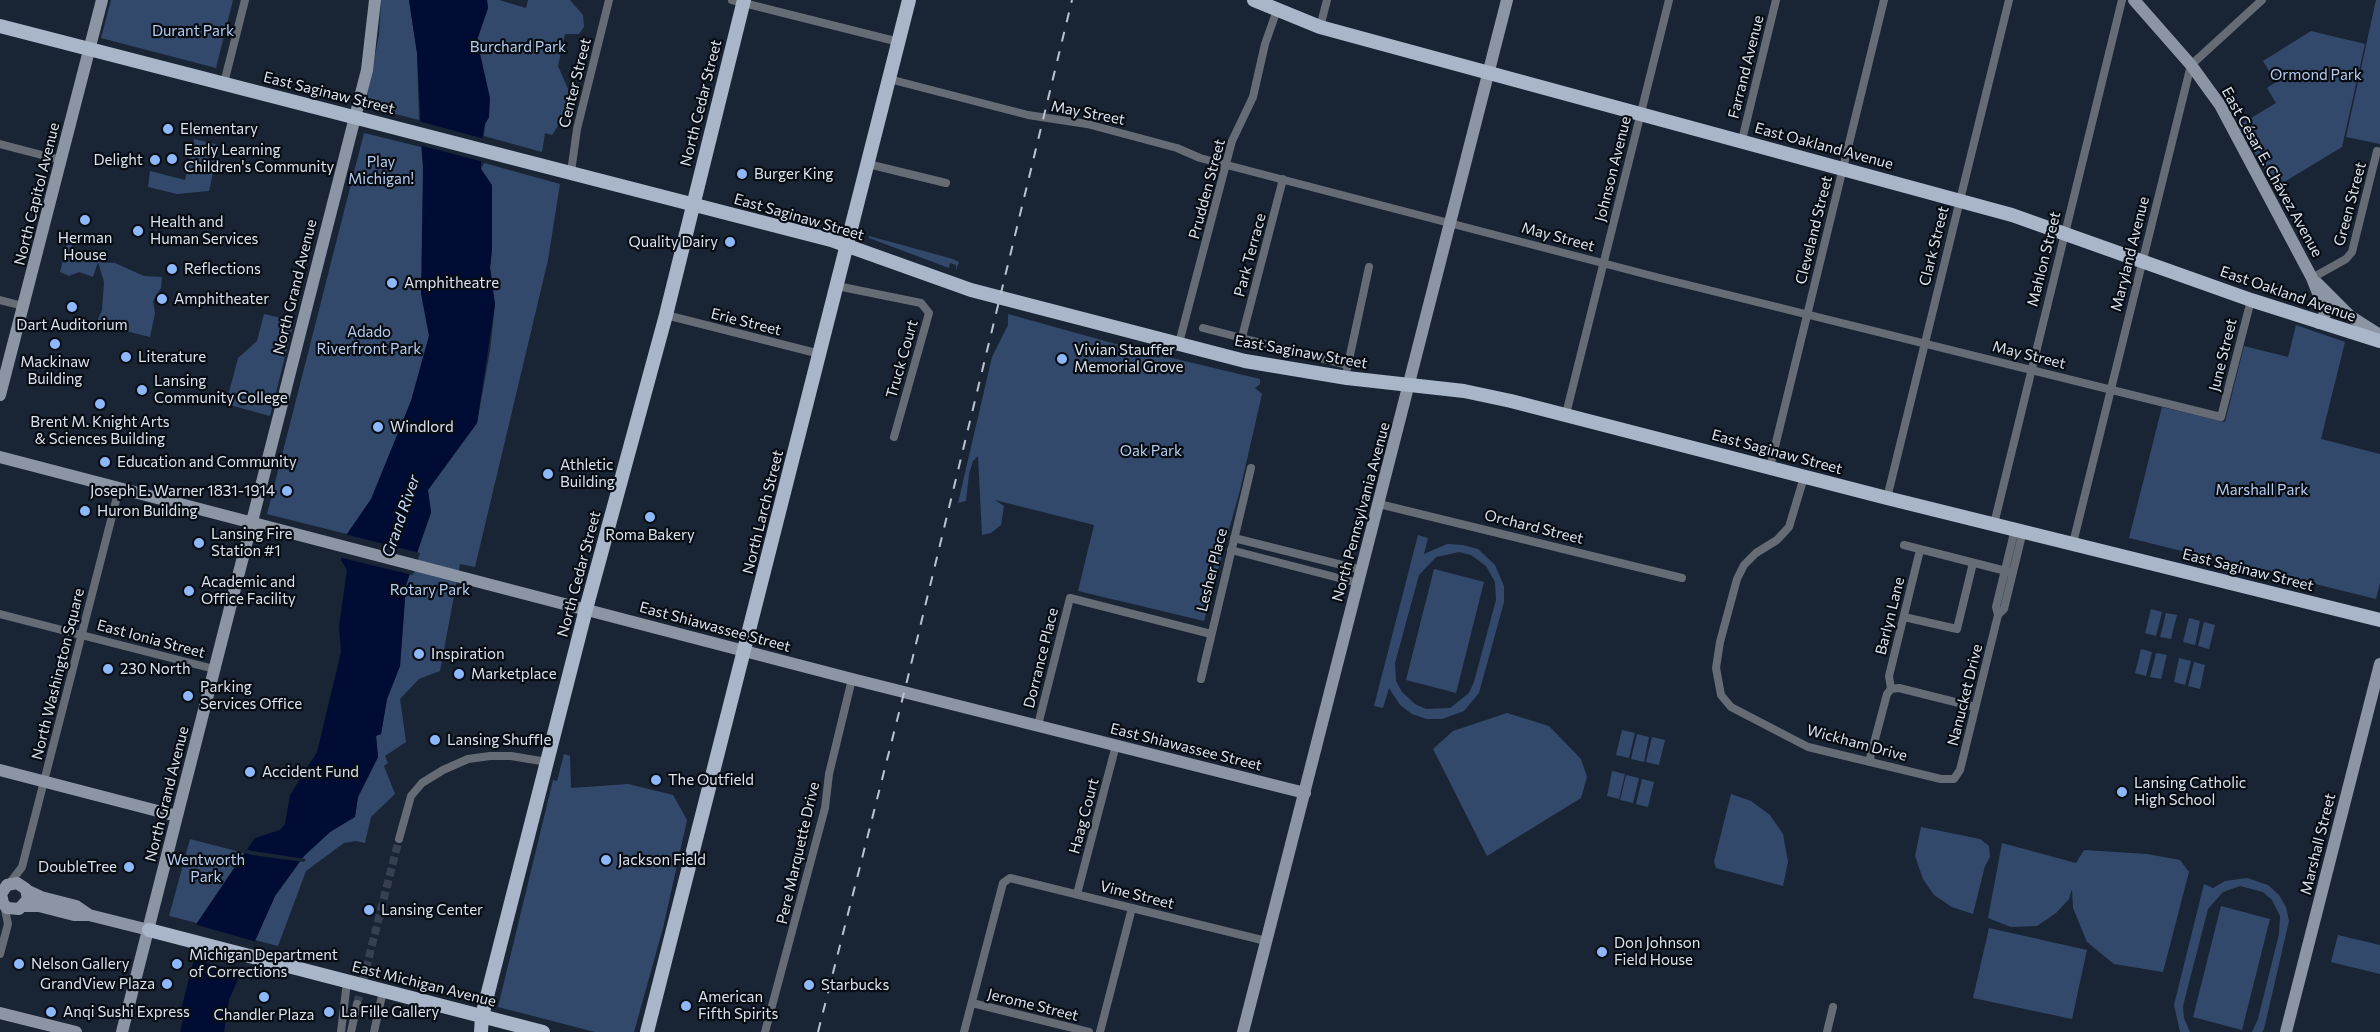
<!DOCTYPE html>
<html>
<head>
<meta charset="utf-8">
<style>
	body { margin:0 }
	canvas { display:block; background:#192435 }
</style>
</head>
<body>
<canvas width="2380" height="1032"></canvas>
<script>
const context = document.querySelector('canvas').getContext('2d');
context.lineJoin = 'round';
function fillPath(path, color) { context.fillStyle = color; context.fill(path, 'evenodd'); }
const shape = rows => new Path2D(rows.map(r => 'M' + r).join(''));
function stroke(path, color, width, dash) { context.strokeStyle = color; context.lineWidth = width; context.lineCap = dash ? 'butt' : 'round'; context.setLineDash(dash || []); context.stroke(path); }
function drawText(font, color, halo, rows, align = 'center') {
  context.font = font + ' Commissioner,sans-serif'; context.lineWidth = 4.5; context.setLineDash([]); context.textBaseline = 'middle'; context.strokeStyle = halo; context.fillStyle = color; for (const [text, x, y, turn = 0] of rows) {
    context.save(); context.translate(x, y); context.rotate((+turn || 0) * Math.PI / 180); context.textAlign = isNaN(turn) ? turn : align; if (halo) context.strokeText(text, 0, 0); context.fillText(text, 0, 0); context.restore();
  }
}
fillPath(shape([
	[111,0,233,0,216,68,101,38],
	[381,0,409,0,417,53,419,120,365,106,379,35],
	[487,0,499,0,526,8,528,0,570,0,583,15,584,27,579,34,565,34,558,66,569,91,560,123,552,135,545,133,542,152,484,136,485,124,489,117,477,40,488,8],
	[2376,0,2380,0,2380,144,2346,137],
	[2311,31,2365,44,2342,147,2276,187,2238,126,2276,103,2267,88,2276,82,2263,61],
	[364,133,421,147,423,167,492,278,490,268,492,249,492,186,481,169,484,163,560,184,548,260,475,567,460,564,440,671,419,679,400,699,406,742,385,756,388,763,384,766,395,794,371,817,365,843,356,841,344,843,306,871,278,946,255,940,275,896,304,856,330,832,355,816,358,797,378,757,376,735,381,734,387,699,400,666,406,585,431,513,428,490,477,423,490,351,495,304,493,292,429,336,411,401,371,500,347,534,267,514],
	[194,139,219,145,209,191,177,194,148,187,150,171,185,180],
	[869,236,953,259,959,262,956,270,956,265,950,263,949,268,869,238],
	[68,239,73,240,72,249,89,253,95,262,98,262,93,277,79,272,69,276,60,272],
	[98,262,115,263,144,276,162,277,161,288,153,301,155,313,150,337,96,324,102,310,104,282],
	[264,314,294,321,270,416,226,404,238,358,257,341],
	[1008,314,1130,348,1260,379,1260,384,1255,388,1262,394,1240,490,1204,621,1078,591,1094,525,995,500,1004,506,1001,525,991,533,982,535,978,456,973,461,969,474,966,501,958,503,992,357,1008,325],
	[2296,325,2345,342,2321,439,2380,454,2380,583,2376,599,2129,538,2162,407,2225,422,2244,346,2288,357],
	[1418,535,1428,538,1424,554,1447,544,1463,545,1478,549,1495,565,1504,586,1504,602,1479,693,1464,711,1442,719,1427,719,1412,714,1400,705,1389,688,1383,708,1374,706],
	[1459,552,1471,555,1486,566,1495,582,1496,600,1474,682,1469,693,1450,708,1426,709,1415,704,1402,692,1396,681,1395,663,1419,575,1436,557],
	[1434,569,1484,582,1456,693,1406,680],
	[2151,609,2162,612,2156,636,2145,633],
	[2166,613,2177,615,2171,639,2160,637],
	[2189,618,2200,621,2195,645,2183,642],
	[2204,622,2215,625,2209,649,2198,646],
	[2141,649,2152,652,2146,676,2135,673],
	[2156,653,2167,655,2161,679,2150,677],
	[2179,658,2191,661,2185,685,2174,682],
	[2194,662,2205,665,2200,689,2188,686],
	[1507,713,1549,726,1581,759,1587,777,1581,798,1487,856,1433,749,1453,731],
	[1622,730,1635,733,1629,758,1616,755],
	[1637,734,1649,737,1644,762,1631,759],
	[1652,737,1665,740,1659,765,1646,762],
	[564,754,570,756,571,788,628,784,673,795,687,820,663,928,634,1032,595,1032,498,1007,553,780,557,781],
	[1612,771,1625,774,1619,799,1607,796],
	[1626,775,1639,778,1633,803,1620,800],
	[1642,779,1654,782,1648,807,1636,804],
	[1731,794,1751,801,1770,815,1783,834,1788,862,1783,886,1716,868,1714,862],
	[1921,827,1980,839,1989,846,1990,857,1985,866,1973,914,1952,907,1934,895,1923,879,1915,856],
	[190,839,244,853,197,923,169,916],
	[2002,843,2076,863,2084,850,2147,854,2180,860,2189,872,2163,972,2114,964,2087,942,2073,908,2072,889,2069,899,2056,913,2037,926,2011,927,1988,918],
	[2247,878,2268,885,2279,895,2286,907,2289,921,2264,1029,2262,1032,2252,1032,2258,1019,2279,934,2280,916,2272,900,2263,892,2240,886,2223,892,2208,909,2183,1006,2184,1018,2190,1032,2180,1032,2174,1005,2204,884,2213,888,2225,881],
	[2221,906,2270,919,2242,1030,2193,1017],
	[1989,928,2087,950,2072,1019,1973,998],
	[2338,935,2380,945,2380,974,2331,962]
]), '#33496b');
fillPath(shape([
	[409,0,487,0,488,8,477,40,490,98,489,117,485,124,481,144,481,169,492,185,492,249,490,268,495,304,477,423,428,490,431,512,406,585,400,666,387,699,381,734,376,736,378,757,358,797,355,817,330,832,304,856,275,896,229,1000,224,1032,180,1032,184,1015,180,1014,194,959,197,923,255,838,280,830,285,824,290,795,317,752,341,652,339,626,347,570,341,560,347,534,371,499,411,401,429,336,421,294,423,167,417,53]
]), '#000c33');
fillPath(shape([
	[418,121,485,139,484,162,419,145],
	[344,534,420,553,413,575,338,557],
	[244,849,253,851,306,859,304,862,252,855,241,852],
	[194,924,257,942,244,972,191,959]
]), '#192435');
stroke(shape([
	[357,1004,399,839]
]), '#364051', 8, [8, 4]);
stroke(shape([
	[732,0,899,42],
	[1320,27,1327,0],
	[889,79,1028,115,1087,124,1177,148,1200,158,1660,278,2221,417,2251,300],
	[224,83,245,0],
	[1742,140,1776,0],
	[0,144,61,160],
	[868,164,946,183],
	[571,172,577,129,609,0],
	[2312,278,2346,259,2352,252,2377,151],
	[837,286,921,303,929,313,894,437],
	[0,300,23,306],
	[666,315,820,354],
	[1203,328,1347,365],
	[1242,337,1283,179],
	[1179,343,1232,141,1253,97,1265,44,1277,10],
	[1347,369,1369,267],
	[1566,414,1669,0],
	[1770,467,1884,0],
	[1804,477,1789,527,1777,540,1756,553,1744,565,1737,579,1720,642,1716,668,1721,695,1731,707,1808,747,1941,779,1954,779,1960,770,1998,615],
	[1887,498,2009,0],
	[1379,504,1682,578],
	[1994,524,2122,0],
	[2015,529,1996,607,1998,615,2004,609,2023,531],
	[1234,538,1362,570],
	[2073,543,2191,65,2262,0],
	[1904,545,2010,572],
	[1231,550,1358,583],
	[0,614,214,669],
	[1904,617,1957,629,1973,563],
	[1201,679,1251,468],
	[1891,689,1889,676,1920,550],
	[1891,689,1899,688,1975,707],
	[1038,725,1070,598,1211,634],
	[1869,762,1887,694,1891,689],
	[399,839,411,796,422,783,443,770,468,759,490,756,511,756,547,762],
	[9,884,22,867,119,489],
	[1077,894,1116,745],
	[0,954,8,924,4,905],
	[972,1003,1089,1032],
	[341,1032,347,982],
	[351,1032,357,1004],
	[374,1032,383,991],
	[765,1032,825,808,829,774,852,679],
	[964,1032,1003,883,1010,878,1266,941],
	[1100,1032,1132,908],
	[1827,1032,1833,1007]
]), '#666c75', 8);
stroke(shape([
	[2134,0,2191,65,2220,105,2312,278,2324,308,2325,314,2319,323],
	[2317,283,2350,316,2380,335],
	[0,395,102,0],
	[0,457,852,679,1305,793],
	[0,770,177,816],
	[28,891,41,897,76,906,89,915],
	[0,900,7,908,19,909,28,899,26,889,17,883,7,885,1,894,3,903],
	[24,906,39,906,74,915,89,915,149,930],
	[0,1013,76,1032],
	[122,1032,367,70,375,0],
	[1243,1032,1507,0],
	[2286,1032,2380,664]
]), '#8c95a4', 12);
stroke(shape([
	[1254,0,1320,27,2012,215,2251,300,2380,341],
	[0,26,831,240,971,290,1245,361,1347,378,1464,391,1511,401,1887,498,2380,620],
	[149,930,543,1032],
	[481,1032,482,1016,586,609,666,315,744,0],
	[647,1032,909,0]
]), '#a9b6c9', 14);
stroke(shape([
	[818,1032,907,681,1072,0]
]), '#bac3cf', 2, [10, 10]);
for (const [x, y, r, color] of [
	[168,129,6,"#8db9fc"],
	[172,159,6,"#8db9fc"],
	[155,160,6,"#8db9fc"],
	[742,174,6,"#8db9fc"],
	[85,220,6,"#8db9fc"],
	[138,231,6,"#8db9fc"],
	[730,242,6,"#8db9fc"],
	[172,269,6,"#8db9fc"],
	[392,283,6,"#8db9fc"],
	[162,299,6,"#8db9fc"],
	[72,307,6,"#8db9fc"],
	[55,344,6,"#8db9fc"],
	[126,357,6,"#8db9fc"],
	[1062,359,6,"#8db9fc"],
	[142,390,6,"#8db9fc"],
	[100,404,6,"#8db9fc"],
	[378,427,6,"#8db9fc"],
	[105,462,6,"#8db9fc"],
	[548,474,6,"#8db9fc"],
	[287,491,6,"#8db9fc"],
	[85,511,6,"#8db9fc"],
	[650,517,6,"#8db9fc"],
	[199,543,6,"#8db9fc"],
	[189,591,6,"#8db9fc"],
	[419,654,6,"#8db9fc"],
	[108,669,6,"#8db9fc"],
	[459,674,6,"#8db9fc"],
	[188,696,6,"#8db9fc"],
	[435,740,6,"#8db9fc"],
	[250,772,6,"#8db9fc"],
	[656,780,6,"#8db9fc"],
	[2122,792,6,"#8db9fc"],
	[606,860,6,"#8db9fc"],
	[129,867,6,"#8db9fc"],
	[369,910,6,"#8db9fc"],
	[1602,952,6,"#8db9fc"],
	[19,964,6,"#8db9fc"],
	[177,964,6,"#8db9fc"],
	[167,984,6,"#8db9fc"],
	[809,985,6,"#8db9fc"],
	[264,997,6,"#8db9fc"],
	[686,1006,6,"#8db9fc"],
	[51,1012,6,"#8db9fc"],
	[329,1012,6,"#8db9fc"]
]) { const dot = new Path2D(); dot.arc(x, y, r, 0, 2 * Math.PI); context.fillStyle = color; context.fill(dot); stroke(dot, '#080d14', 2); }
drawText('15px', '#b7cdef', '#080d14', [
	["Durant Park",193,31],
	["Burchard Park",518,47],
	["Ormond Park",2316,75],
	["Play",381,162],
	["Michigan!",381,179],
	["Adado",369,332],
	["Riverfront Park",369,349],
	["Oak Park",1151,451],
	["Marshall Park",2262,490],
	["Rotary Park",430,590],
	["Wentworth",206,860],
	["Park",206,877]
]);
drawText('15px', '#dae2ed', '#080d14', [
	["Farrand Avenue",1746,67,-76],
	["Center Street",575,83,-76],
	["East Saginaw Street",329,93,14],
	["North Cedar Street",701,103,-76],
	["May Street",1088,113,11],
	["East Oakland Avenue",1824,146,15],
	["Johnson Avenue",1613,169,-76],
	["East César E. Chávez Avenue",2272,172,61],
	["Prudden Street",1207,189,-75],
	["North Capitol Avenue",37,194,-76],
	["Green Street",2350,204,-75],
	["East Saginaw Street",799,217,16],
	["Cleveland Street",1814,230,-76],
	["May Street",1558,237,15],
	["Clark Street",1934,246,-76],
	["Maryland Avenue",2130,254,-76],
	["Park Terrace",1250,255,-75],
	["Mahlon Street",2044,259,-76],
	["North Grand Avenue",295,287,-76],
	["East Oakland Avenue",2288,294,19],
	["Erie Street",746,322,14],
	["East Saginaw Street",1301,352,10],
	["May Street",2029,355,14],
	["June Street",2223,355,-76],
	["Truck Court",902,359,-74],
	["East Saginaw Street",1777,452,15],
	["North Larch Street",763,512,-76],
	["North Pennsylvania Avenue",1361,512,-75],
	["Orchard Street",1534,527,14],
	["Lesher Place",1212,570,-76],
	["East Saginaw Street",2248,570,14],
	["North Cedar Street",579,574,-75],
	["Barlyn Lane",1890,616,-76],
	["East Shiawassee Street",715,627,15],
	["East Ionia Street",151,639,15],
	["Dorrance Place",1041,658,-76],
	["North Washington Square",58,674,-76],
	["Nanucket Drive",1965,695,-76],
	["Wickham Drive",1857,743,15],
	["East Shiawassee Street",1186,747,14],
	["North Grand Avenue",167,794,-76],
	["Haag Court",1084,816,-75],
	["Marshall Street",2318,844,-76],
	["Pere Marquette Drive",798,853,-77],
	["Vine Street",1137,895,14],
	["East Michigan Avenue",424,984,14],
	["Jerome Street",1033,1005,14]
]);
drawText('15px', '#dae2ed', '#080d14', [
	["Elementary",180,129],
	["Early Learning",184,150],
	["Children's Community",184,167],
	["Delight",143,160,"right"],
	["Burger King",754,174],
	["Health and",150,222],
	["Human Services",150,239],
	["Herman",85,238,"center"],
	["House",85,255,"center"],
	["Quality Dairy",718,242,"right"],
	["Reflections",184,269],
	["Amphitheatre",404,283],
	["Amphitheater",174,299],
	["Dart Auditorium",72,325,"center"],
	["Vivian Stauffer",1074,350],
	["Memorial Grove",1074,367],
	["Literature",138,357],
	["Mackinaw",55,362,"center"],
	["Building",55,379,"center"],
	["Lansing",154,381],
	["Community College",154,398],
	["Brent M. Knight Arts",100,422,"center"],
	["& Sciences Building",100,439,"center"],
	["Windlord",390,427],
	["Education and Community",117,462],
	["Athletic",560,465],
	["Building",560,482],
	["Joseph E. Warner 1831-1914",275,491,"right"],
	["Huron Building",97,511],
	["Lansing Fire",211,534],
	["Station #1",211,551],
	["Roma Bakery",650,535,"center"],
	["Academic and",201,582],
	["Office Facility",201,599],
	["Inspiration",431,654],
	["230 North",120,669],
	["Marketplace",471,674],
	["Parking",200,687],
	["Services Office",200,704],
	["Lansing Shuffle",447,740],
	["Accident Fund",262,772],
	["The Outfield",668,780],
	["Lansing Catholic",2134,783],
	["High School",2134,800],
	["Jackson Field",618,860],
	["DoubleTree",117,867,"right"],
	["Lansing Center",381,910],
	["Don Johnson",1614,943],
	["Field House",1614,960],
	["Michigan Department",189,955],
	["of Corrections",189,972],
	["Nelson Gallery",31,964],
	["GrandView Plaza",155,984,"right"],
	["Starbucks",821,985],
	["American",698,997],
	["Fifth Spirits",698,1014],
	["Anqi Sushi Express",63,1012],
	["La Fille Gallery",341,1012],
	["Chandler Plaza",264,1015,"center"]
], 'left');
drawText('italic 16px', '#c5dcfe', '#080d14', [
	["Grand River",401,516,-71]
]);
</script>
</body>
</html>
